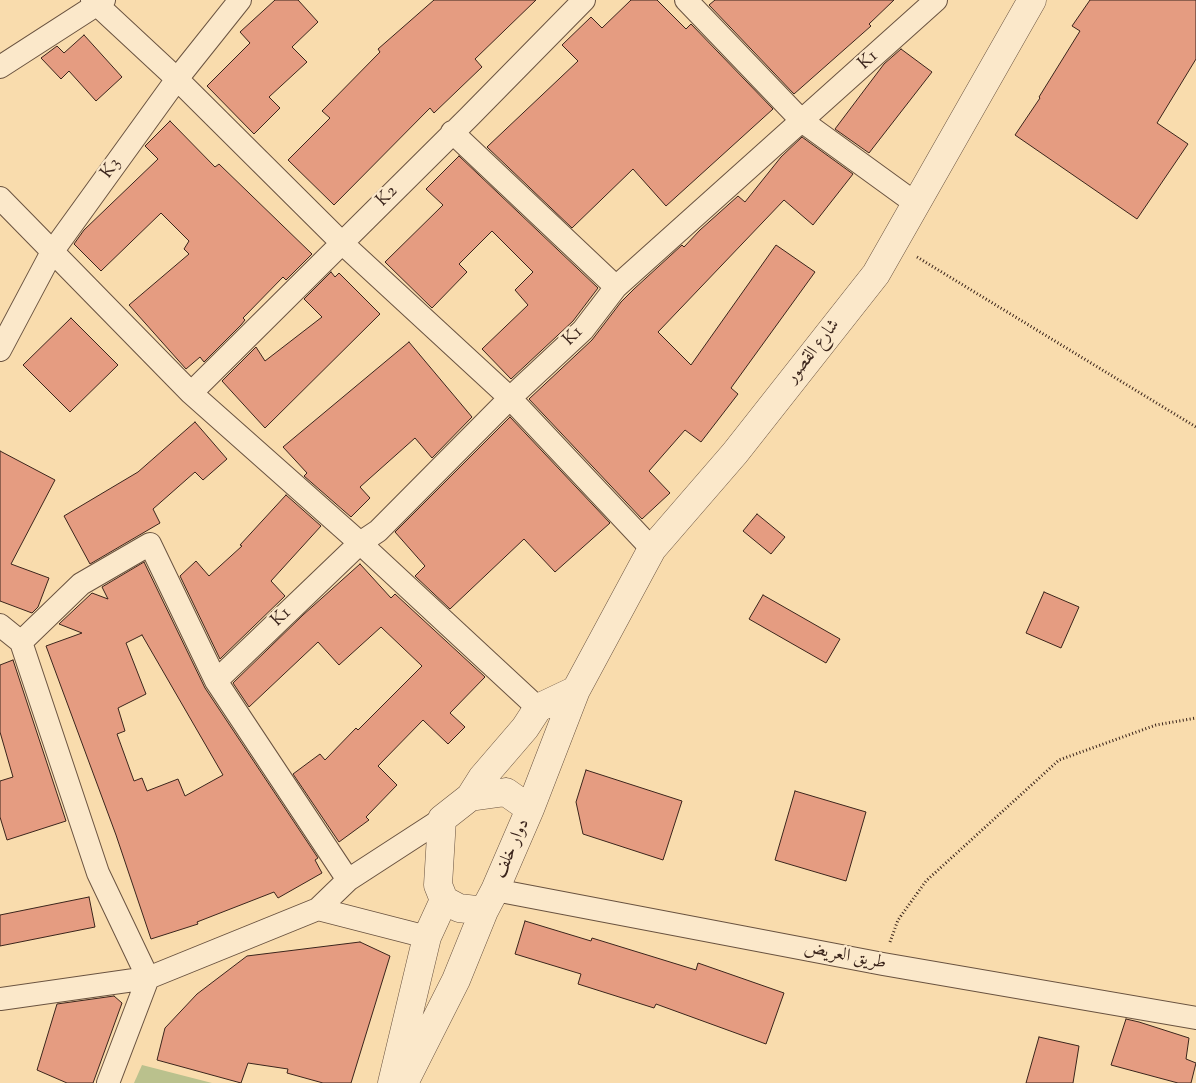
<!DOCTYPE html>
<html>
<head>
<meta charset="utf-8">
<style>
	body { margin:0 }
	canvas { display:block; background:#f9dcad }
</style>
</head>
<body>
<canvas width="1196" height="1083"></canvas>
<script>
const context = document.querySelector('canvas').getContext('2d');
context.lineJoin = 'round';
function fillPath(path, color) { context.fillStyle = color; context.fill(path, 'evenodd'); }
const shape = rows => new Path2D(rows.map(r => 'M' + r).join(''));
function stroke(path, color, width, dash) { context.strokeStyle = color; context.lineWidth = width; context.lineCap = dash ? 'butt' : 'round'; context.setLineDash(dash || []); context.stroke(path); }
function drawText(font, color, halo, rows, align = 'center') {
  context.font = font + ' "Sorts Mill Goudy",Amiri,serif'; context.lineWidth = 4.5; context.setLineDash([]); context.textBaseline = 'middle'; context.strokeStyle = halo; context.fillStyle = color; for (const [text, x, y, turn = 0] of rows) {
    context.save(); context.translate(x, y); context.rotate((+turn || 0) * Math.PI / 180); context.textAlign = isNaN(turn) ? turn : align; if (halo) context.strokeText(text, 0, 0); context.fillText(text, 0, 0); context.restore();
  }
}
fillPath(shape([
	[142,1065,212,1083,134,1083]
]), '#bac18d');
const building = shape([
	[275,0,298,0,318,22,292,47,307,62,269,97,280,108,254,134,207,86,250,43,240,32,275,0],
	[434,0,536,0,475,59,482,67,434,113,430,108,334,205,288,160,330,118,322,111,380,52,378,49,434,0],
	[631,0,657,0,686,29,691,24,773,109,666,206,633,169,572,228,487,147,578,61,562,45,591,17,602,28,631,0],
	[715,0,894,0,869,24,871,26,794,94,709,5,715,0],
	[1090,0,1196,0,1196,59,1157,123,1188,144,1137,219,1015,135,1040,98,1039,97,1080,31,1072,26,1090,0],
	[84,35,122,77,96,101,69,71,61,79,41,58,57,46,64,53,84,35],
	[901,49,932,72,869,153,835,129,884,64,901,49],
	[170,121,215,167,219,164,312,254,286,280,283,277,243,318,245,320,241,325,204,362,200,357,186,369,129,305,189,254,184,249,189,241,161,213,101,271,74,244,84,230,158,159,145,146,170,121],
	[802,137,853,174,813,225,784,200,658,332,691,365,776,245,815,272,731,388,738,394,701,442,685,430,649,471,670,493,642,519,529,399,592,340,621,302,634,289,682,245,684,247,700,230,738,196,745,202,781,157,802,137],
	[459,156,598,288,573,321,511,379,482,349,528,305,515,290,533,272,492,231,459,264,467,272,432,308,385,262,443,205,426,189,459,156],
	[331,272,335,277,339,273,380,314,265,428,222,381,256,347,265,361,322,317,304,299,331,272],
	[71,318,118,365,70,412,23,365,71,318],
	[409,342,472,417,432,458,415,438,360,487,370,498,351,517,304,476,307,473,283,447,409,342],
	[510,417,610,523,555,572,524,539,450,609,415,576,425,566,395,532,510,417],
	[195,422,227,459,203,480,195,472,153,509,160,523,90,564,64,516,138,472,195,422],
	[0,451,55,480,11,564,49,578,38,607,32,613,0,601,0,451],
	[286,495,321,526,271,581,285,596,220,659,180,576,196,561,209,576,242,546,240,545,286,495],
	[757,514,785,537,771,554,743,531,757,514],
	[144,562,205,688,318,858,315,860,322,873,278,898,274,892,197,922,198,924,151,939,116,835,46,646,82,633,59,624,92,593,108,599,102,587,144,562],
	[142,635,223,775,185,796,178,779,147,791,142,778,134,781,117,734,125,731,118,708,146,694,126,643,142,635],
	[360,564,391,598,395,594,485,677,450,713,465,727,448,744,423,720,378,766,397,785,366,817,369,820,339,842,293,774,320,754,325,760,356,728,358,730,422,666,381,627,339,665,318,642,249,707,233,683,303,615,360,564],
	[1044,592,1079,607,1061,648,1026,633,1044,592],
	[763,595,840,639,826,663,749,619,763,595],
	[13,660,66,821,7,840,0,817,0,781,13,777,0,732,0,665,13,660],
	[586,770,682,801,663,860,583,834,576,802,586,770],
	[795,791,866,812,846,881,775,860,795,791],
	[89,897,95,927,0,946,0,915,89,897],
	[525,921,591,941,592,938,696,970,698,963,784,993,766,1044,656,1004,654,1008,578,984,581,974,515,954,525,921],
	[360,942,390,956,351,1083,323,1083,287,1073,288,1069,248,1063,241,1083,157,1060,165,1028,197,994,247,956,360,942],
	[114,996,122,1003,93,1083,67,1083,37,1070,57,1004,114,996],
	[1126,1019,1139,1022,1189,1038,1186,1059,1196,1063,1191,1083,1178,1083,1111,1065,1126,1019],
	[1039,1037,1079,1046,1073,1083,1026,1083,1039,1037]
]);
fillPath(building, '#e59c81');
stroke(building, '#3b251c', 1);
const minor = shape([
	[92,0,177,79,342,243,510,398,652,549],
	[686,0,802,121,915,203],
	[0,67,104,0],
	[452,132,616,287],
	[0,198,191,393,360,543,538,708],
	[0,350,52,252,177,79,240,0],
	[191,393,469,117,584,0],
	[0,625,21,642,98,873,148,978,108,1083],
	[21,642,81,584,150,544,216,681,348,880],
	[216,681,360,543,378,531,510,398,583,330,616,287,936,0],
	[495,890,883,964,1196,1018],
	[318,909,427,937],
	[0,999,148,978,318,909,348,880,442,819]
]);
const tertiary = shape([
	[506,792,530,809,495,890,484,911,459,908,444,900,438,885,442,819,470,797,506,792],
	[470,797,482,778,525,728,538,708,576,690],
	[530,809,576,690,652,549,735,453,876,274,1032,0],
	[392,1083,427,937,444,900],
	[404,1083,456,980,484,911]
]);
stroke(minor, '#6a5340', 24);
stroke(tertiary, '#6a5340', 29);
stroke(shape([
	[917,257,1196,427],
	[890,942,898,920,926,881,1059,760,1156,725,1196,718]
]), '#3b251c', 3, [1, 2.5]);
stroke(minor, '#fbe8ca', 22);
stroke(tertiary, '#fbe8ca', 28);
drawText('18px', '#3b251c', '#fbe8ca', [
	["K1",869,61,-42],
	["K3",112,169,-54],
	["K2",388,197,-45],
	["K1",574,337,-45],
	["شارع القصور",814,352,-52],
	["K1",282,618,-44],
	["دوار خلف",513,849,-66],
	["طريق العريض",845,957,11]
]);
</script>
</body>
</html>
